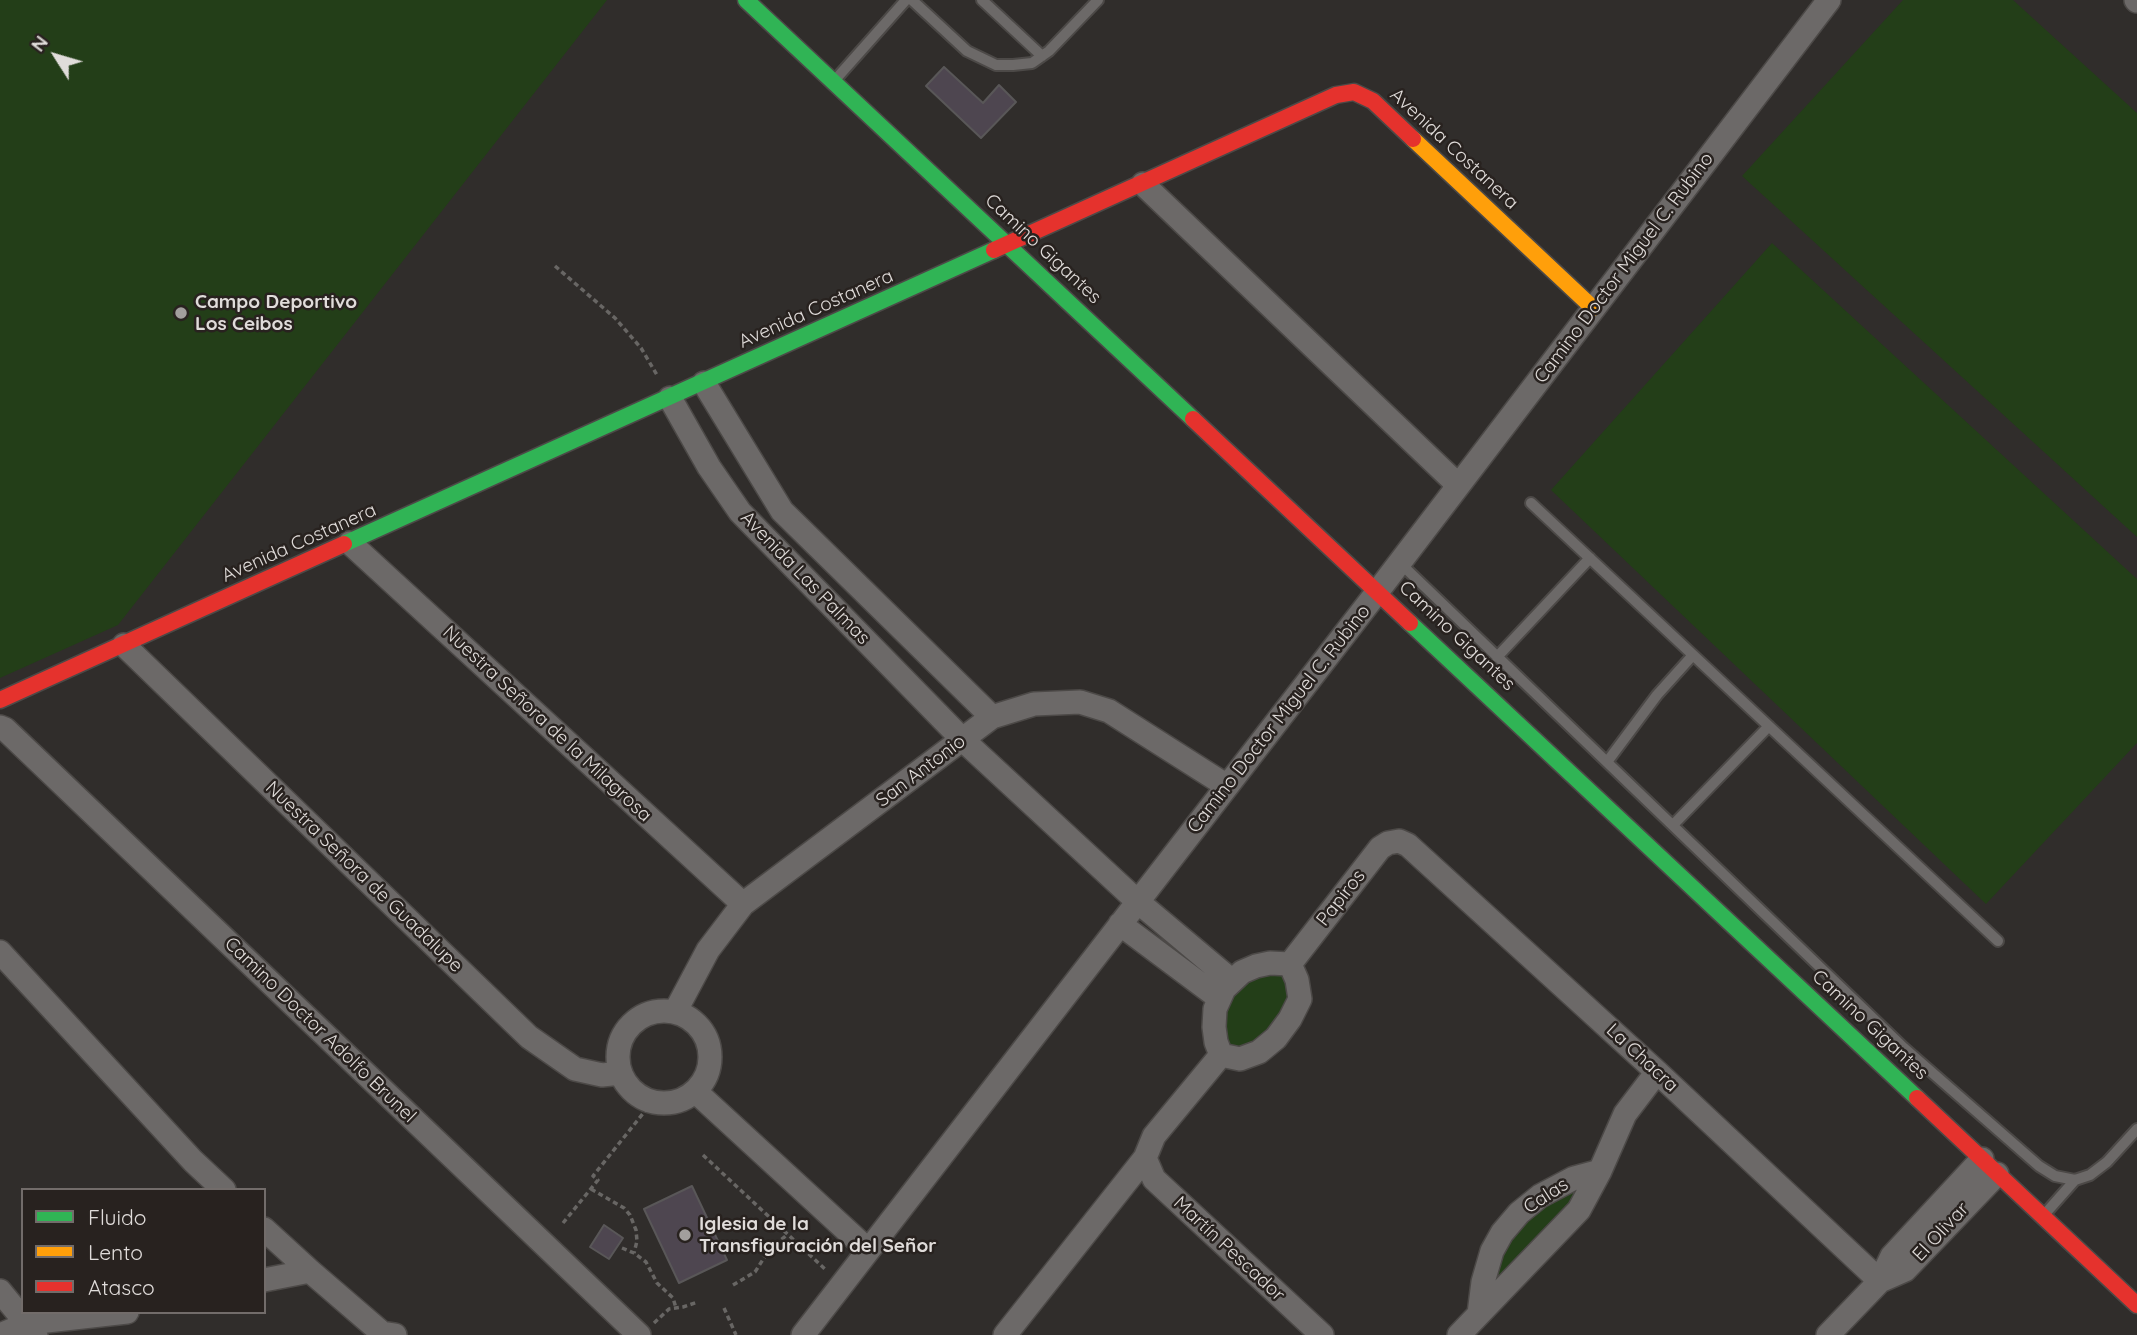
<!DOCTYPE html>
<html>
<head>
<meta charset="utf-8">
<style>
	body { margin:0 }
	#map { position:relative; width:2137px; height:1335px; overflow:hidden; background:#302d2b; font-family:Quicksand,sans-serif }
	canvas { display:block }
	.legend { position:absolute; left:21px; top:1188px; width:245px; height:126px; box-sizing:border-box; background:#28221f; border:2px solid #726c6a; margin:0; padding:9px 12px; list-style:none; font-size:21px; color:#e0dcda }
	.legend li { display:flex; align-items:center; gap:14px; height:35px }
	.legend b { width:35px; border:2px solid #726c6a }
	.north { position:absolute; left:21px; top:21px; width:70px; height:70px; -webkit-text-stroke:5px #28221f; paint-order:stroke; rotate:307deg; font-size:19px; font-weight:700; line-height:28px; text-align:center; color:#e0dcda }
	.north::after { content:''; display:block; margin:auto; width:24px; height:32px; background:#e0dcda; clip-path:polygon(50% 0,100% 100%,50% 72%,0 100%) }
</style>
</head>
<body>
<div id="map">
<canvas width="2137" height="1335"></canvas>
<ul class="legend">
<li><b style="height:9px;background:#30b455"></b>Fluido</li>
<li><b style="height:9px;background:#ff9f0a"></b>Lento</li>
<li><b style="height:9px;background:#e5322d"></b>Atasco</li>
</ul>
<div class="north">N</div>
</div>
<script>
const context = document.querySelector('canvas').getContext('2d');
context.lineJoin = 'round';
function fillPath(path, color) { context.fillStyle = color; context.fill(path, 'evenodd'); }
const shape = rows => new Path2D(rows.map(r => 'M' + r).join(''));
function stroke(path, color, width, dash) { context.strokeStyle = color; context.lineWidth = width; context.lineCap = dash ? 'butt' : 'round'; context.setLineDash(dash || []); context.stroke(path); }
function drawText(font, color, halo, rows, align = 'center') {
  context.font = font + ' Quicksand,sans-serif'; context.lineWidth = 5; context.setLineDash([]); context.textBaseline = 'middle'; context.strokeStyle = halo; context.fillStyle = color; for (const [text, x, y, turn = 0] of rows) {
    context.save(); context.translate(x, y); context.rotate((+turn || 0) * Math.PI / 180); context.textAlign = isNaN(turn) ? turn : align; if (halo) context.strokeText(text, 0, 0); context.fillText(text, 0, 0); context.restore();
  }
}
fillPath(shape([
	[0,0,607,0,118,625,0,678],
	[1903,0,2013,0,2137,113,2137,537,1742,176],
	[1772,243,2137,579,2137,743,1986,904,1551,490],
	[1257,973,1287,975,1291,1002,1265,1041,1234,1052,1219,1031,1227,998],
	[1573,1190,1578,1197,1497,1288,1490,1276,1521,1219]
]), '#233e18');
const building = shape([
	[944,67,983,103,999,85,1016,102,981,138,926,86,944,67],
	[692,1186,727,1260,679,1283,644,1209,692,1186],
	[604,1225,623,1238,609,1259,590,1247,604,1225]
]);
fillPath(building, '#4e4650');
stroke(building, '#595758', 2);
const lane = shape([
	[912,0,967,51,996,65,1013,65,1032,63,1049,51,1098,0],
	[982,0,1042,56],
	[835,80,906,0],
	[1531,503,1998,941],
	[1399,562,1904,1048,2039,1166,2055,1176,2075,1180,2090,1175,2107,1162,2137,1129],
	[1497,657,1590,558],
	[1607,762,1657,695,1693,655],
	[1673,825,1769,726],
	[2044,1215,2075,1180]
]);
const street = shape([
	[2136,0,2137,1],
	[1143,184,1458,485],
	[704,383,782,511,992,717],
	[670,398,709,467,740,512,963,740,1137,901,1231,980],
	[350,543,743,904],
	[124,645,529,1037,575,1069,602,1075,621,1073],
	[0,727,5,729,639,1335],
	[1120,924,1219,998],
	[0,952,193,1161,224,1190],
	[1290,964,1380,848,1388,843,1399,841,1408,845,1657,1072,1880,1281],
	'618 1057a46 46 0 1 1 92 0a46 46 0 1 1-92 0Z',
	[675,1012,708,950,743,904,992,717,1034,704,1080,702,1109,711,1227,786],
	[1221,1055,1216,1042,1214,1027,1215,1009,1224,989,1242,972,1256,966,1270,963,1290,964],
	[1221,1055,1240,1059,1259,1052,1276,1038,1290,1019,1300,999,1297,980,1290,964],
	[695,1091,868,1250],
	[1145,1158,1154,1179,1322,1335],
	[264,1229,310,1271,382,1333,395,1335],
	[264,1280,310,1271],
	[1880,1281,1905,1270,1997,1174],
	[0,1291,36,1335],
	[1479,1314,1483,1282,1492,1251,1502,1233,1519,1213,1540,1196,1574,1178,1600,1171],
	[0,1335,29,1323,127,1312],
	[803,1335,1378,591,1829,0],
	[1005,1335,1145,1158,1154,1136,1221,1055],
	[1459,1335,1579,1210,1600,1171,1625,1114,1657,1072],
	[1828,1335,1880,1281,1892,1256,1982,1159]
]);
const fast = shape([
	[746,0,1193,419],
	[344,544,994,250],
	[1410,623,1917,1098]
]);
const slow = shape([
	[1413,139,1593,308]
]);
const jam = shape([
	[994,250,1336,95,1354,92,1373,101,1413,139],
	[1193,419,1410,623],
	[0,700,344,544],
	[1917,1098,2137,1305]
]);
stroke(lane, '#4c4947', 14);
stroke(street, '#4c4947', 26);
stroke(fast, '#4c4947', 19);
stroke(slow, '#4c4947', 19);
stroke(jam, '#4c4947', 19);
stroke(shape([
	[555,266,615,318,641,348,657,375],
	[703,1155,827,1271],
	[591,1189,624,1208,630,1215,636,1230,637,1241,634,1253],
	[563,1223,598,1180,593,1176,653,1101],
	[622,1248,634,1253,646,1262,657,1283,673,1298,676,1308],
	[733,1285,755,1272,769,1250,788,1234],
	[724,1308,736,1335],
	[654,1323,669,1309,683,1307,698,1302]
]), '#686664', 3.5, [5, 3.5]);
stroke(lane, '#6c6968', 10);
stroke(street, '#6c6968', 23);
stroke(fast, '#30b455', 16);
stroke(slow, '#ff9f0a', 16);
stroke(jam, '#e5322d', 16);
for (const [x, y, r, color] of [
	[181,313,7,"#a29f9d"],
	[685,1235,7,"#a29f9d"]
]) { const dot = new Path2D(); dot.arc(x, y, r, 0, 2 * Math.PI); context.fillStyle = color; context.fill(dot); stroke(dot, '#28221f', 2.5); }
drawText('19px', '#e0dcda', '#28221f', [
	["Avenida Costanera",1454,149,43],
	["Camino Gigantes",1043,249,43],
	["Camino Doctor Miguel C. Rubino",1624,268,-53],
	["Avenida Costanera",816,309,-24],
	["Avenida Costanera",299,543,-24],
	["Avenida Las Palmas",805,578,46],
	["Camino Gigantes",1457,636,43],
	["Camino Doctor Miguel C. Rubino",1279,719,-52],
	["Nuestra Señora de la Milagrosa",547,724,43],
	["San Antonio",921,771,-37],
	["Nuestra Señora de Guadalupe",364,877,44],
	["Papiros",1341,898,-52],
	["Camino Gigantes",1870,1025,43],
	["Camino Doctor Adolfo Brunel",320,1030,44],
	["La Chacra",1642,1058,43],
	["Calas",1546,1196,-33],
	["El Olivar",1941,1232,-47],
	["Martín Pescador",1229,1249,43]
]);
drawText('bold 19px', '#e0dcda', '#28221f', [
	["Campo Deportivo",195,302],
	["Los Ceibos",195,324],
	["Iglesia de la",699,1224],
	["Transfiguración del Señor",699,1246]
], 'left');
</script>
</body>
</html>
